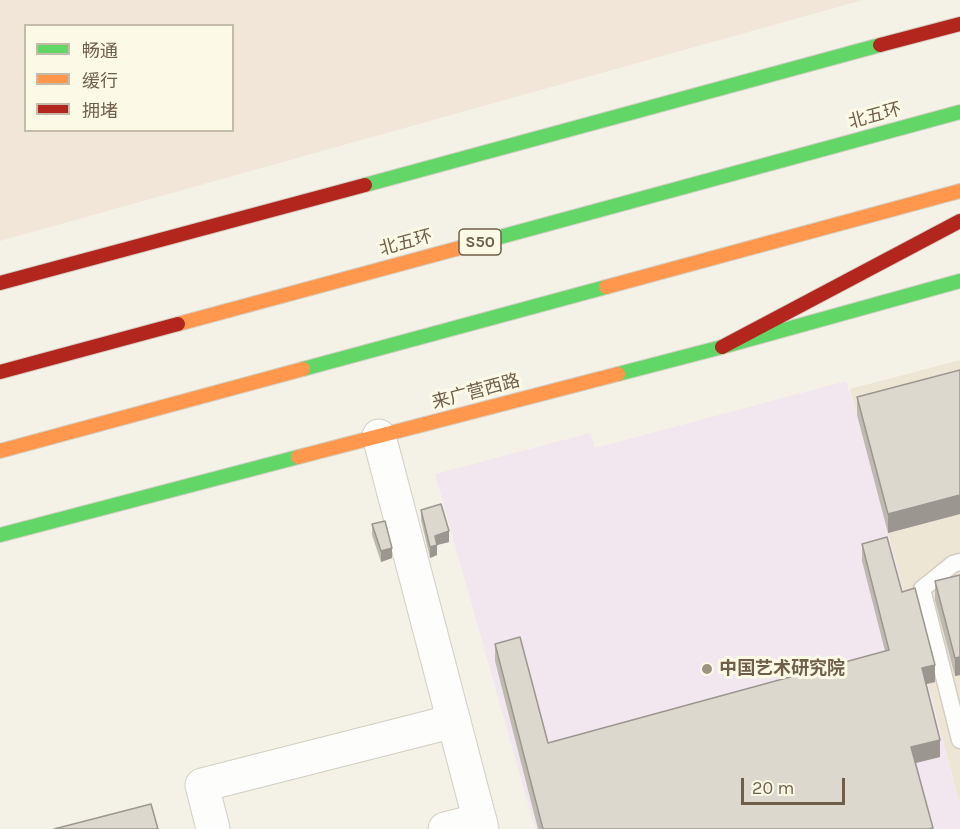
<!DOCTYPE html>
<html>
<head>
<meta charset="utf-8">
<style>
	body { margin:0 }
	#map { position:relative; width:960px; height:829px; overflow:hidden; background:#f4f2e7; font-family:Karla,"Noto Sans SC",sans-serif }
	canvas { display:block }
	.legend { position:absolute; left:24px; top:24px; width:210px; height:108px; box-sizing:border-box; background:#fdf9e7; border:2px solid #c4bba8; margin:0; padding:8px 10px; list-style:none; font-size:18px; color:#6f5f4a }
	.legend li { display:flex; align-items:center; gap:12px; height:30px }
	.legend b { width:30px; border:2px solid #c4bba8 }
	.scale { position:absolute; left:741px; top:778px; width:104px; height:27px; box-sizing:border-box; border:3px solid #6f5f4a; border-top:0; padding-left:8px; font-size:18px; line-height:21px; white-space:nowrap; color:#6f5f4a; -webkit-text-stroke:4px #fdf9e7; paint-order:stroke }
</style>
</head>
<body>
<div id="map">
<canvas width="960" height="829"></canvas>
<ul class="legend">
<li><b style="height:8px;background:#63d668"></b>畅通</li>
<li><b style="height:8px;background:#ff974d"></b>缓行</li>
<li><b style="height:8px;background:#b3261e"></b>拥堵</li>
</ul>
<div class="scale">20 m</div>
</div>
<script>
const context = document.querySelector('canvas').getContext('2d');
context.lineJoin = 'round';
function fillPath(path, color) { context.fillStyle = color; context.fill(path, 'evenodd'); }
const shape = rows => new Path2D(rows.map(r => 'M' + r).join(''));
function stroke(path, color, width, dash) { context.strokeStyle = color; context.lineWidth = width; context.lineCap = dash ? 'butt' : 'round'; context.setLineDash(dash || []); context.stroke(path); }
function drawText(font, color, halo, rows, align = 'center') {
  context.font = font + ' Karla,"Noto Sans SC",sans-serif'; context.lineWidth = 6; context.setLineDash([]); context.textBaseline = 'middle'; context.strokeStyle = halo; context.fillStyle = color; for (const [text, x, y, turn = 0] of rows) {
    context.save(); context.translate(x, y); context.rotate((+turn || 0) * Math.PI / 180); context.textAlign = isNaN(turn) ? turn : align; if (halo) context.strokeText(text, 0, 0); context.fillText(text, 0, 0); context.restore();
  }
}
fillPath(shape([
	[960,360,960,805,850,389]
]), '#ede6d4');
fillPath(shape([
	[0,0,863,0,0,241],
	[26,26,232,26,232,130,26,130]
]), '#f2e6d8');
fillPath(shape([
	[846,381,857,415,960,805,960,829,535,829,435,474,590,433,595,448]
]), '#f3e7ef');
const lane = shape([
	[960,562,953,564,922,589,960,740]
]);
const street = shape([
	[379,436,482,829],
	[213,829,202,785,454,721],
	[445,829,480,820]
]);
const fast = shape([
	[365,185,880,45],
	[489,240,960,112],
	[303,369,606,287],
	[618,374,722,347,960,281],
	[0,535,298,457]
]);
const slow = shape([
	[606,287,960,191],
	[178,324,489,240],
	[0,451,303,369],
	[298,457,618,374]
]);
const jam = shape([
	[880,45,960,24],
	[0,283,365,185],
	[722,347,960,221],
	[0,372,178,324]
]);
stroke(lane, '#d2cec3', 19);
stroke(street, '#d2cec3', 35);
stroke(fast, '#d4cfc4', 16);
stroke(slow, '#d4cfc4', 16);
stroke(jam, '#d4cfc4', 16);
stroke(lane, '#fdfdfb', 16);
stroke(street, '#fdfdfb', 33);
stroke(fast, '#63d668', 14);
stroke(slow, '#ff974d', 14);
stroke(jam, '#b3261e', 14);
fillPath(shape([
	[960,370,960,514,888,533,857,415,857,397],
	[421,510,449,542,437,545,437,555,430,558,421,520],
	[372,524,392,558,381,562,372,535],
	[862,544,902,592,935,682,926,684,940,757,916,763,933,829,538,829,495,661,495,644,548,743,885,651,862,561],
	[960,575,960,675,955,676,935,600,935,581]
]), '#bebab0');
fillPath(shape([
	[960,495,960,514,888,533,888,514],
	[449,531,449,542,437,545,437,555,430,558,430,547,435,536],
	[392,548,392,558,381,562,381,551],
	[960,657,960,675,955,676,955,658],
	[935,665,935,682,922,685,922,668],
	[940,740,940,757,911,764,911,747]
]), '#9b9790');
const building = shape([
	[960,370,960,495,888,514,857,397,960,370],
	[441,504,449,531,435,536,437,545,430,547,421,510,441,504],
	[385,521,392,548,381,551,372,524,385,521],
	[887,537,902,592,915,588,935,665,922,668,940,740,911,747,933,828,929,829,543,829,495,644,520,637,548,743,889,650,862,544,887,537],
	[960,575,960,657,955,658,935,581,960,575],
	[151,804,158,829,54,829,151,804]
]);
fillPath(building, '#ddd8cd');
stroke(building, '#9b9790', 1.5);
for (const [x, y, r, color] of [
	[707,669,6,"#9e9281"]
]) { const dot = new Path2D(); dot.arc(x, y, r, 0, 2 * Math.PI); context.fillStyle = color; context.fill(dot); stroke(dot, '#fdf9e7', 2); }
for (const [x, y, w] of [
	[480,242,42]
]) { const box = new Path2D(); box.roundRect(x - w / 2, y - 13, w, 26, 4.5); context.fillStyle = '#fdf9e7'; context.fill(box); stroke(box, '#6f5f4a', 1.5); }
drawText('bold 16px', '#6f5f4a', null, [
	["S50",480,242]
]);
drawText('18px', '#6f5f4a', '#fdf9e7', [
	["北五环",875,116,-15],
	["北五环",406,243,-15],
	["来广营西路",476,392,-15]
]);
drawText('bold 18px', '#6f5f4a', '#fdf9e7', [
	["中国艺术研究院",719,669]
], 'left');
</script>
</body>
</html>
